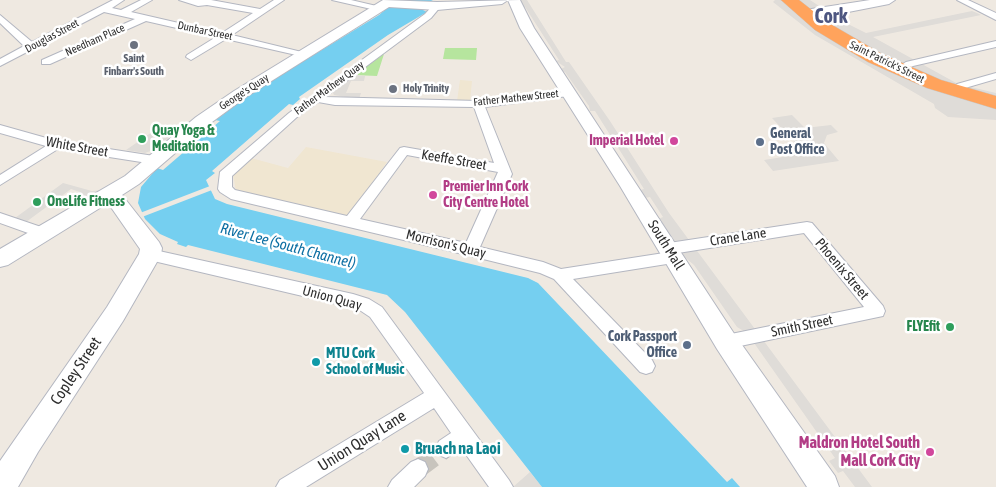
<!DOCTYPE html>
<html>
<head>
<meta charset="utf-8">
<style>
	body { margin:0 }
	canvas { display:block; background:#efe9e1 }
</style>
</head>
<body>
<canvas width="996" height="487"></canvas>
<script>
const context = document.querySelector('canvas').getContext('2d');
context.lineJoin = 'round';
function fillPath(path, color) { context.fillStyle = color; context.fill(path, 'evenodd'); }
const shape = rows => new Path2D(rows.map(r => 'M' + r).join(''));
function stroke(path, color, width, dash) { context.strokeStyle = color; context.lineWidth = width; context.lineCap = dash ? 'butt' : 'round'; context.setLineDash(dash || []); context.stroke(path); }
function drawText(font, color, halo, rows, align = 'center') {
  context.font = font + ' "Asap Condensed",sans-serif'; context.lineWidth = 5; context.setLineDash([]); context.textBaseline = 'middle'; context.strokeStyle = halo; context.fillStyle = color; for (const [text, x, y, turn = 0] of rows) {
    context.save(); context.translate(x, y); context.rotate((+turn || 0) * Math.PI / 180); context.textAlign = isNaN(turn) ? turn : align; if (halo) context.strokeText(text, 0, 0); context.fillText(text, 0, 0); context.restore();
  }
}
fillPath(shape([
	[460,80,472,81,470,101,457,101],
	[306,147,387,162,350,216,236,191,233,175,251,158,288,168]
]), '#f0e6d1');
fillPath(shape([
	[445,48,477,48,476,60,443,59],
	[384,54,377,76,354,75]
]), '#b6e59e');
fillPath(shape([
	[520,0,527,0,566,62,569,62,610,121,669,213,872,487,855,487,843,471,838,473,829,461,835,458,747,333,737,327,694,265,681,254,658,219,663,217,650,197,645,198,640,190,644,189,595,111,590,111,589,106,565,72,559,70,565,67,556,61,559,60,525,7,521,7],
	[775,0,781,0,809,25,996,107,996,120,948,117,935,108,934,104,815,35,773,2],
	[797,0,810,0,842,21,866,33,972,11,977,13,981,15,873,37,958,84,996,93,996,98,949,84,856,45],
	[354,75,365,76,364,81,351,81,346,93,361,93,359,99,334,95,332,91],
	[792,115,805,128,831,125,838,132,827,135,824,143,839,161,773,171,764,160,795,155,800,152,799,147,772,118],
	[172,126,180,129,153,150,145,153,126,150,155,130,162,133],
	[63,183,92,191,102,190,85,200,75,196,80,192,71,189,26,222,15,218],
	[530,472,542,487,513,487]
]), '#dfdcd8');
fillPath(shape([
	[397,0,433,0,429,2,423,10,427,12,388,35,299,97,300,99,293,105,289,104,212,171,215,173,206,180,215,199,227,204,528,278,538,283,727,482,732,478,740,487,542,487,405,312,387,295,188,245,186,247,177,244,178,242,160,234,145,219,138,203,141,187,157,168,188,141,253,92,379,15]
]), '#75cff0');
fillPath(shape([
	[215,120,220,121,163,170,157,168],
	[210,186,212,190,142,217,140,213]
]), '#efe9e1');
stroke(shape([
	[418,469,446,448]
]), '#c8c4bd', 19, [19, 9]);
const street = shape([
	[113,0,124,0,112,8,121,10,141,0,152,0,131,12,222,33,253,13,207,5,198,6,179,0,211,0,260,9,274,0,284,0,232,35,310,54,305,57,226,39,191,60,186,57,187,55,216,37,146,21,50,64,42,64,42,60,135,19,104,12,0,66,0,59,24,46,0,23,0,15,32,42,113,0],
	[332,0,351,0,385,8,380,11,332,0],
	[957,0,968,0,996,13,996,20,957,0],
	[434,4,441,6,431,18,325,97,478,101,572,91,572,95,568,96,485,107,512,174,480,247,543,262,561,269,664,253,661,249,664,245,669,243,807,222,812,223,883,306,885,311,883,316,726,349,720,347,717,342,720,337,726,335,864,307,804,233,678,253,681,257,678,261,673,263,573,279,652,360,655,366,652,372,646,374,640,372,554,279,540,273,471,256,231,199,220,192,218,189,220,172,289,113,425,14,434,4],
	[318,102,335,105,474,107,494,163,404,147,400,148,347,216,235,190,232,187,232,176,297,117,318,102],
	[407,155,498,172,466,243,360,219,407,155],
	[996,41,996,47,913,66,899,72,894,69,906,62,996,41],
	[996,73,996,79,965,88,961,94,957,95,951,92,957,84,996,73],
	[0,125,57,141,154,156,160,160,154,164,58,149,0,185,0,175,46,146,0,133,0,125],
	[0,213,47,229,49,233,47,237,42,238,0,223,0,213],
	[150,249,353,294,369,299,382,307,509,480,513,487,489,487,462,449,446,458,439,455,436,448,439,441,451,433,434,408,306,487,276,487,280,480,424,393,370,317,358,309,145,259,142,255,145,251,150,249],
	[418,459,425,462,428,469,425,476,414,487,388,487,392,480,411,462,418,459]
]);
const secondary = shape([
	[383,0,437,2,520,0,534,28,735,335,835,476,839,487,807,487,717,349,620,186,520,28,508,0,502,4,437,10,389,7,246,97,208,125,139,184,122,195,159,242,162,248,161,255,123,321,38,452,18,487,0,487,0,461,107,307,139,254,140,249,108,203,8,265,0,267,0,249,125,176,196,117,234,91,383,0],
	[870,0,895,0,889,4,828,16,805,18,798,14,805,10,870,0]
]);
const highway = shape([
	[781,0,799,0,827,22,882,54,941,80,996,96,996,109,927,88,868,62,815,30,781,0]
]);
stroke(street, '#b4b7c1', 2);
stroke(secondary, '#b4b7c1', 2);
stroke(highway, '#c9c9c9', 1);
fillPath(street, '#fff');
fillPath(secondary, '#fff');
fillPath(highway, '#ffa35c');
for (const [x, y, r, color] of [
	[134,45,5,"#6b7280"],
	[393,89,5,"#6b7280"],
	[142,139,5,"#2e9e5b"],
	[674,141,5,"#d1479c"],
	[760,142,5,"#5c6f8a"],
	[433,195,5,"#d1479c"],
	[37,202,5,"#2e9e5b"],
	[950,327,5,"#2e9e5b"],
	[687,345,5,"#5c6f8a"],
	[316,362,5,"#0f9aa8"],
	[405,449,5,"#0f9aa8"],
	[930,452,5,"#d1479c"]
]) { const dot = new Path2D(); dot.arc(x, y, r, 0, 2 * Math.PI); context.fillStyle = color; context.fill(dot); stroke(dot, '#fff', 2); }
drawText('11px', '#2e2e2e', '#fff', [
	["Dunbar Street",205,31,12],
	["Douglas Street",52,36,-28],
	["Needham Place",95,40,-24],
	["Saint Patrick's Street",887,62,26],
	["Father Mathew Quay",329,88,-36],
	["George's Quay",244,92,-33],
	["Father Mathew Street",516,98,-6]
]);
drawText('bold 11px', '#5b616d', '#fff', [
	["Saint",134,59],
	["Finbarr's South",134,72],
	["Holy Trinity",403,89,"left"]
]);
drawText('bold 14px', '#27864d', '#fff', [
	["Quay Yoga &",152,131],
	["Meditation",152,147],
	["OneLife Fitness",47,202],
	["FLYEfit",940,327,"right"]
], 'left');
drawText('bold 14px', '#4e5e75', '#fff', [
	["General",770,134],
	["Post Office",770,150],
	["Cork Passport",677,337,"right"],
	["Office",677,353,"right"]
], 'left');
drawText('bold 14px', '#b23c85', '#fff', [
	["Imperial Hotel",664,141],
	["Premier Inn Cork",443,187,"left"],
	["City Centre Hotel",443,203,"left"]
], 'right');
drawText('14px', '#2e2e2e', '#fff', [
	["White Street",77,147,10],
	["Keeffe Street",454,160,10],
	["Crane Lane",738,237,-9],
	["Morrison's Quay",446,244,14],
	["South Mall",666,245,58],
	["Phoenix Street",842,269,50],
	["Union Quay",332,298,15],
	["Smith Street",802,326,-12]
]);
drawText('bold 14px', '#0d838f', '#fff', [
	["MTU Cork",326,354],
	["School of Music",326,370]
], 'left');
drawText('italic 15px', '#0d6fa3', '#fff', [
	["River Lee (South Channel)",288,246,15]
]);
drawText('16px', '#2e2e2e', '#fff', [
	["Copley Street",76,371,-56],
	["Union Quay Lane",362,441,-32]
]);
drawText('bold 16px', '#b23c85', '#fff', [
	["Maldron Hotel South",920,443],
	["Mall Cork City",920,461]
], 'right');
drawText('bold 16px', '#0d838f', '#fff', [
	["Bruach na Laoi",415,449]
], 'left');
drawText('bold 20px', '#4d5680', '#fff', [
	["Cork",831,17]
]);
</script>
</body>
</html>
